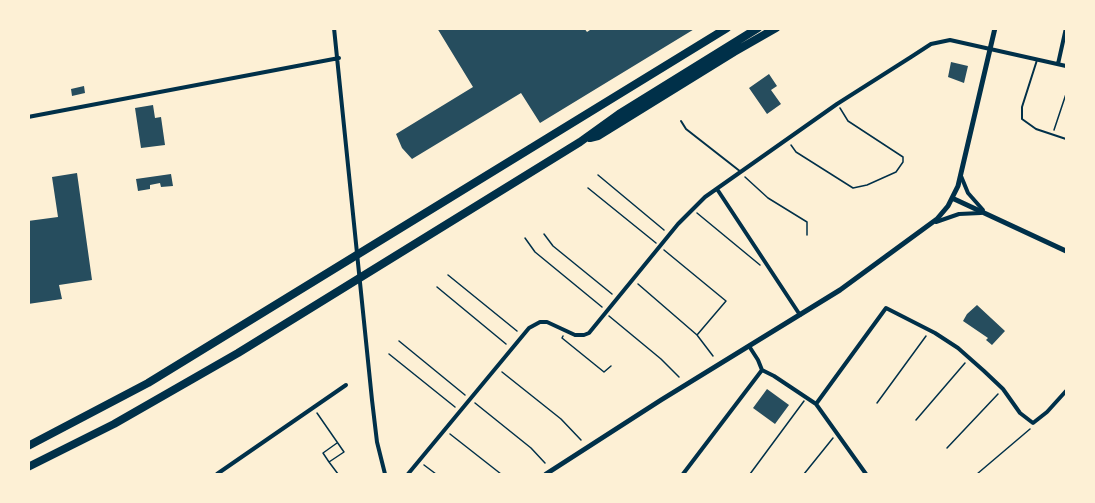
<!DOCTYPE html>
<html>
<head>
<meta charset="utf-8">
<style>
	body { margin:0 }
	#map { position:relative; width:1095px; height:503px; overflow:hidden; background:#fdf0d5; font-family:"Archivo Narrow",sans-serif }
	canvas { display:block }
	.frame { position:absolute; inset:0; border:30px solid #fdf0d5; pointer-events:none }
</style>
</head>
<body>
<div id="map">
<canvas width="1095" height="503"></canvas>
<div class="frame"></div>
</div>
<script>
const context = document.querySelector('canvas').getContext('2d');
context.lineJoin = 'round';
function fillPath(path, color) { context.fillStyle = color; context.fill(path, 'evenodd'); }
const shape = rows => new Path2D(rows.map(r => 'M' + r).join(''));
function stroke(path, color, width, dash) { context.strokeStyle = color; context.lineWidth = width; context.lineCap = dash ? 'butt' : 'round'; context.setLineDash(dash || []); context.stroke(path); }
fillPath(shape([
	[437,28,584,28,587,32,593,28,696,28,540,123,521,93,412,159,402,148,396,134,473,87],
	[951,62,968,66,964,83,948,77],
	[769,74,777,86,771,90,781,104,767,114,749,88],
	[84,86,85,93,72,96,71,89],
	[153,105,155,118,161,117,165,145,141,148,135,108],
	[77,173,92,280,59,285,62,299,28,304,28,221,58,217,52,177],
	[171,174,173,186,161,187,160,183,150,185,150,189,138,191,136,179],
	[977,305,1005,331,992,345,986,340,988,338,963,321,967,314],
	[767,389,789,405,775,424,753,408]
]), '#264d5e');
stroke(shape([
	[1054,130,1066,94],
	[791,145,796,152,853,188,867,185,896,172,903,162,903,157,848,121,840,108],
	[598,175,664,230],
	[745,177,768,198,807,222,807,235],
	[588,188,656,243],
	[697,213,760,265],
	[544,234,553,246,612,294],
	[525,238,535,252,602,307],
	[664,250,726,301,697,335],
	[448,275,517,331],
	[638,284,697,335,713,356],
	[437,287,506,344],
	[609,316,661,359,679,377],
	[563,336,562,338,604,372,611,366],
	[399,341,465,395],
	[389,354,455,407],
	[502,372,561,419,581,440],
	[475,403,531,448,545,463],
	[877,403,926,336],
	[317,413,344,452,329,462,338,474],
	[916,420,965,363],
	[450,434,501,474],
	[947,448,998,394],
	[329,462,323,453,337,443],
	[424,465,436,474],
	[750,474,804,401],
	[804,474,833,438],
	[977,474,1030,429]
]), '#003049', 1.5);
stroke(shape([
	[1037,60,1022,107,1022,119,1036,129,1066,139],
	[681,121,686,129,741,172]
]), '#003049', 2);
stroke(shape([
	[334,28,372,400,377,442,385,474],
	[1058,64,1066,28],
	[28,117,339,58],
	[961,176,968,193,983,210],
	[717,189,800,315],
	[936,222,959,214,981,213],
	[762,370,774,376,816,404,866,474],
	[816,404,886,308,935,333,958,348,984,371,1003,389,1020,413,1033,423,1047,412,1066,391],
	[217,474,346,385],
	[408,474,529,328,540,322,547,322,575,335,584,335,589,333,678,224,705,197,837,104,911,57,931,44,950,40,1066,66],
	[683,474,762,370,758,360,749,346]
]), '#003049', 4);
stroke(shape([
	[952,198,1066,251],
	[546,474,661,400,840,290,937,219,948,206,958,186,995,28]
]), '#003049', 5);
stroke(shape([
	[590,138,598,136,734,52,776,28],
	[28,446,148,383,727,28],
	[28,467,114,424,238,353,580,142,619,114,758,28]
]), '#003049', 8);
</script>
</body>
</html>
